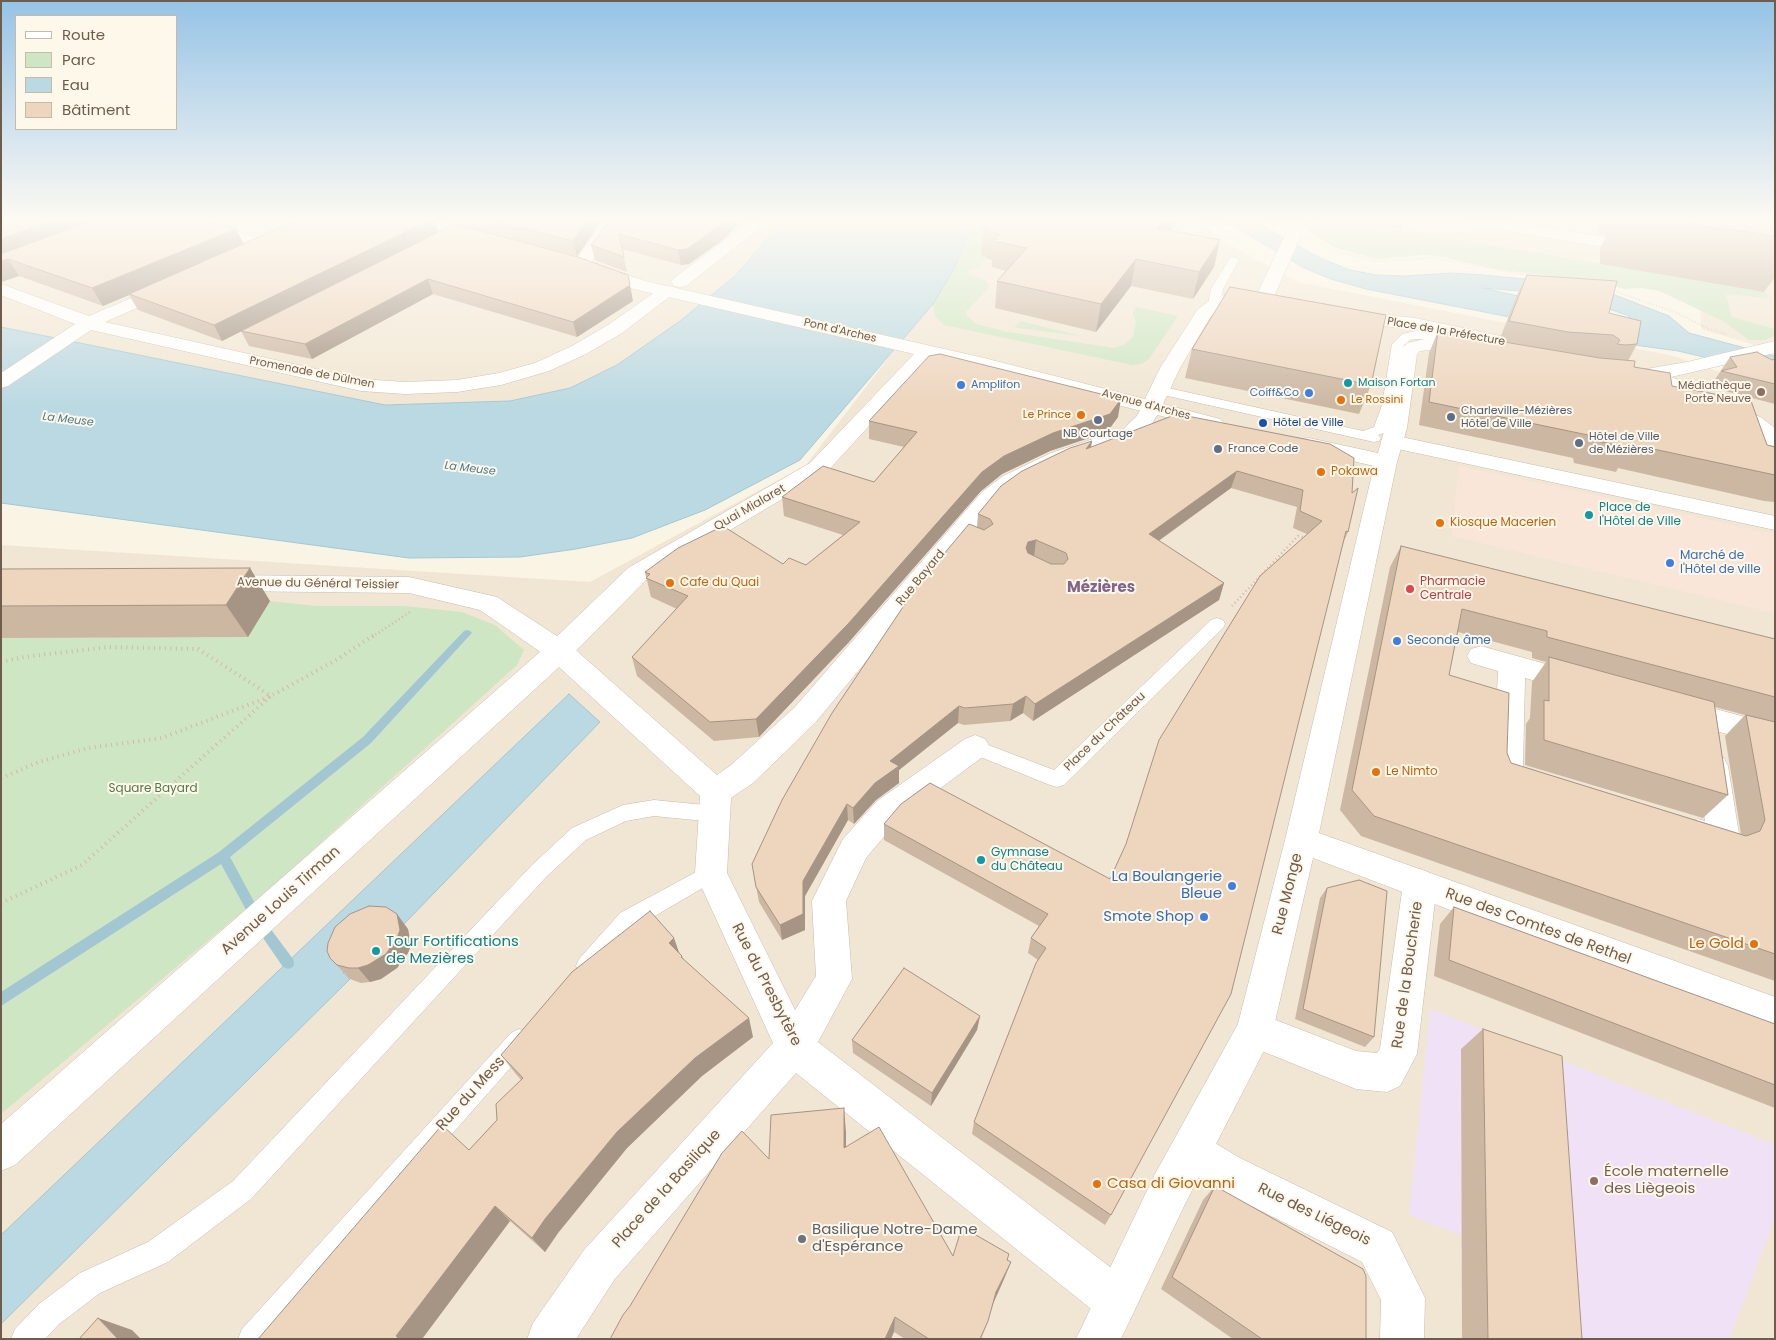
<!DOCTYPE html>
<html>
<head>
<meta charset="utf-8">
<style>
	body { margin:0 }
	#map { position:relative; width:1776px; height:1340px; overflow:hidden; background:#faf4e4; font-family:Poppins,sans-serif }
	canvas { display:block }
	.frame { position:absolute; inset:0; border:2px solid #705c4c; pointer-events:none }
	.legend { position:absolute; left:15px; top:15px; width:162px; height:115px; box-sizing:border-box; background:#fdf8ea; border:1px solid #c5baab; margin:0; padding:6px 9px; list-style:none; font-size:15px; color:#705c4c }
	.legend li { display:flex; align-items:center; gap:10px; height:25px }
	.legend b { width:25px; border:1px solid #c5baab }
</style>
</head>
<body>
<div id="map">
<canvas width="1776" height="1340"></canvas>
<div class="frame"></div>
<ul class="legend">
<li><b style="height:6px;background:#fff"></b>Route</li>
<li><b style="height:14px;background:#cfe6c4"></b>Parc</li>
<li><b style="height:14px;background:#bbd9e2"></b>Eau</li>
<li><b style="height:14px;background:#edd5be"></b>Bâtiment</li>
</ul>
</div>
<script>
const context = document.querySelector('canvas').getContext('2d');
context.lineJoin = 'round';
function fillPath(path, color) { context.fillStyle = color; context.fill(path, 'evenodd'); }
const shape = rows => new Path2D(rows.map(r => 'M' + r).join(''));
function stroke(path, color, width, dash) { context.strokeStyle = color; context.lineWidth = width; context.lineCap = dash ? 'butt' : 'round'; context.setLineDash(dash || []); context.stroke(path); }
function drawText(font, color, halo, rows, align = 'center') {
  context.font = font + ' Poppins,sans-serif'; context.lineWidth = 4; context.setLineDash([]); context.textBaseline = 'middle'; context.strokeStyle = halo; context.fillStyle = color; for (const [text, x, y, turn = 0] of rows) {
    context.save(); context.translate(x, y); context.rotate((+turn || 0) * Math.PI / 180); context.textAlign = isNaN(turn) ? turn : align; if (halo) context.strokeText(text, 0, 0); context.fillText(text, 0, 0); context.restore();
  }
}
fillPath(shape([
	[1,220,783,220,736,275,680,321,617,365,570,388,510,401,385,405,1,327],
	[975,220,1201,220,1221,240,1298,282,1674,356,1720,372,1775,380,1775,1339,1,1339,1,545,590,582,806,465,909,331,933,304,954,269],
	[1314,220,1775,220,1775,351,1701,329,1700,294]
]), '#f1e6d3');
fillPath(shape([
	[1459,466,1775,534,1775,613,1452,536]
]), '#fae6d9');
fillPath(shape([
	[1430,1009,1773,1144,1775,1147,1775,1218,1729,1339,1462,1339,1461,1235,1409,1215]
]), '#f1e1f6');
fillPath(shape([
	[975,220,1018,220,977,269,972,268,968,271,969,274,985,280,990,286,966,312,967,316,976,324,1008,332,1114,348,1124,345,1133,337,1136,322,1133,313,1136,307,1178,316,1149,359,1141,364,1132,365,944,325,935,316,933,304,954,269],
	[1346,220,1764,292,1770,298,1726,294,1732,317,1775,329,1775,335,1765,340,1749,340,1723,321,1659,291,1642,288,1625,289,1590,281,1495,269,1438,256,1424,255,1376,259,1333,247,1303,228,1319,221],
	[1020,321,1082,336,1017,328,1015,327],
	[270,601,316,606,405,606,462,612,495,625,524,650,517,665,271,888,1,1114,1,638]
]), '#cfe6c4');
const water = shape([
	[783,220,975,220,954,269,933,304,800,460,705,510,632,538,576,549,520,557,409,558,1,503,1,327,385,405,510,401,570,388,617,365,680,321,736,275,783,220],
	[1223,220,1253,220,1318,257,1350,270,1377,275,1405,276,1451,273,1483,275,1525,279,1610,293,1669,316,1689,333,1775,356,1775,380,1746,367,1678,351,1627,344,1629,316,1581,299,1532,292,1483,288,1527,298,1520,319,1366,289,1331,279,1304,268,1223,220],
	[569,694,600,722,403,925,343,973,350,979,1,1324,1,1235,569,694]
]);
fillPath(water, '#bbd9e2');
stroke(water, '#a2c7d3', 1);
fillPath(shape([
	[467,630,470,631,472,633,470,635,371,743,230,857,258,909,260,913,258,917,254,919,250,917,221,864,1,1006,1,992,219,852,363,737,464,631,467,630],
	[263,922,267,924,293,959,294,963,293,967,288,969,283,967,259,932,257,928,259,924,263,922]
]), '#a2c7d3');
const lane = shape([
	[1234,257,1239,260,1223,289,1220,304,1218,306,1210,306,1208,304,1211,289,1230,258,1234,257],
	[1415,331,1426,331,1458,337,1464,341,1458,345,1426,339,1415,339,1410,340,1404,345,1396,405,1389,425,1384,433,1378,435,1381,438,1379,441,1374,442,1159,394,1153,390,1159,386,1363,431,1374,427,1382,405,1392,344,1402,334,1415,331],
	[1217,618,1223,620,1225,624,1223,628,1064,785,1057,787,1050,785,968,752,966,747,968,742,975,740,1054,770,1211,620,1217,618],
	[654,800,715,806,722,808,725,814,722,820,715,822,654,816,626,821,586,840,546,877,251,1199,168,1262,100,1293,59,1324,45,1339,11,1339,15,1329,39,1304,80,1273,148,1242,233,1181,532,865,572,828,623,805,654,800],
	[711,864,718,867,721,873,718,879,636,927,595,973,587,977,579,973,576,966,579,959,620,913,711,864],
	[519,1029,527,1033,531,1041,527,1049,271,1339,238,1339,242,1329,511,1033,519,1029]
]);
const street = shape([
	[176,220,200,220,271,242,273,245,271,248,265,250,259,248,178,223,176,220],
	[604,220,620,220,592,261,580,261,578,257,604,220],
	[752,220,770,220,686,286,680,287,674,286,671,282,674,278,752,220],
	[1292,220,1308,220,1272,301,1269,305,1263,306,1257,305,1254,301,1292,220],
	[1463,220,1498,220,1640,243,1646,245,1648,248,1646,251,1640,253,1471,225,1465,223,1463,220],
	[167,283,173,284,176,288,173,292,105,322,361,379,405,382,457,380,499,373,535,363,572,346,608,325,662,287,668,286,674,287,677,291,622,333,586,354,549,371,501,385,457,392,405,394,361,391,91,330,8,386,1,388,1,373,75,324,1,295,1,284,89,316,167,283],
	[1152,400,1159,402,1162,406,1152,424,1139,439,1067,463,1019,486,998,502,815,723,753,783,731,798,727,873,795,1010,816,976,812,901,843,839,877,801,965,739,975,735,985,739,990,747,985,755,899,819,866,858,846,901,852,979,818,1042,1132,1284,1138,1300,1132,1316,1116,1322,1100,1316,796,1073,614,1280,576,1339,527,1339,533,1323,584,1250,773,1043,695,873,700,796,549,658,480,610,409,593,223,591,214,589,210,583,214,577,223,575,409,577,497,597,569,644,717,775,731,765,795,707,982,492,1003,476,1051,453,1123,429,1136,417,1145,402,1152,400],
	[1392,435,1775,516,1775,530,1384,446,1381,441,1384,436,1392,435],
	[1481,646,1585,675,1589,682,1585,689,1575,692,1525,678,1523,767,1537,771,1541,780,1537,789,1526,792,1515,789,1497,783,1493,774,1498,671,1471,663,1467,656,1471,649,1481,646],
	[1682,700,1775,725,1775,747,1672,719,1668,711,1672,703,1682,700],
	[1713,754,1724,758,1728,766,1740,840,1735,850,1724,854,1687,841,1682,832,1687,823,1698,819,1705,821,1698,766,1702,758,1713,754],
	[1420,869,1432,874,1437,884,1417,1054,1400,1086,1387,1092,1356,1089,1242,1043,1237,1030,1242,1017,1255,1012,1356,1051,1377,1053,1380,1049,1403,884,1408,874,1420,869],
	[1191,1131,1205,1137,1240,1158,1392,1232,1425,1298,1424,1339,1380,1339,1381,1300,1362,1262,1212,1186,1177,1165,1171,1151,1177,1137,1191,1131]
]);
const secondary = shape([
	[409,220,435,220,488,234,490,237,488,240,482,242,411,223,409,220],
	[596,264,645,281,984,358,1145,399,1160,368,1198,309,1215,297,1234,293,1258,295,1264,296,1267,300,1264,304,1258,305,1234,303,1227,305,1211,316,1180,368,1163,404,1220,419,1224,423,1220,427,1213,429,931,358,826,473,646,580,569,658,15,1165,1,1171,1,1124,549,644,628,568,810,463,914,354,634,289,590,273,587,269,590,265,596,264],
	[1347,311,1415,318,1529,342,1536,344,1539,348,1536,352,1529,354,1415,330,1341,320,1338,316,1341,312,1347,311],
	[1429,338,1476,347,1479,351,1476,355,1469,357,1429,350,1420,351,1417,354,1407,428,1397,462,1319,833,1775,997,1775,1033,1313,858,1273,1030,1268,1043,1185,1204,1121,1339,1076,1339,1155,1174,1238,1024,1285,840,1374,466,1301,449,1298,444,1301,439,1309,438,1378,453,1385,428,1398,353,1407,343,1429,338],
	[1775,341,1775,353,1671,377,1727,400,1762,418,1775,428,1775,446,1767,445,1748,426,1713,408,1667,388,1644,381,1625,382,1618,380,1615,376,1618,372,1625,370,1646,369,1687,362,1775,341]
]);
stroke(lane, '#cabcac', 1);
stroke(street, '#cabcac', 1);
stroke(secondary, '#cdbdaa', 1);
stroke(shape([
	[1318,242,1332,250,1376,261,1433,258,1529,275],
	[1611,290,1675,312,1709,329,1726,334]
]), '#d2b9a2', 2, [0.5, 2.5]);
stroke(shape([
	[1232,606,1298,536,1305,538],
	[372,637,410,612]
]), '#d2b9a2', 2.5, [1, 3]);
stroke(shape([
	[1,662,24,657,109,647,198,649,271,696,82,865,1,903],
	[1,778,39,762,88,748,162,738,271,696,336,660,374,635]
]), '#d2b9a2', 4, [1, 4.5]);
fillPath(lane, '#fff');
fillPath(street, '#fff');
fillPath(secondary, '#fff');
fillPath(shape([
	[1,220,243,244,438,232,633,301,577,337,433,294,312,359,249,346,241,331,222,341,138,310,129,295,103,306,19,276,1,282],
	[440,220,602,220,577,256],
	[610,220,742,220,725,238,689,264,681,265,622,249,627,272,595,260,591,245],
	[984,220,1179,220,1170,231,1220,240,1214,267,1193,299,1131,286,1096,332,995,308,997,281,1006,271,992,267,992,260,986,258,986,256,981,255],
	[1346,220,1405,220,1401,229],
	[1598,220,1775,220,1775,277,1764,292,1600,264,1600,248,1606,236,1599,234],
	[1527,275,1609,313,1637,344,1628,361,1634,367,1672,386,1767,445,1775,447,1775,502,1764,501,1618,468,1616,472,1574,463,1573,458,1419,425,1429,353,1438,331,1499,341,1516,297],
	[1192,349,1371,385,1359,414,1185,378],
	[1730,357,1772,360,1775,359,1775,404,1710,387],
	[1118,417,1107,432,1050,451,1002,474,981,491,848,643,759,737,714,741,637,676,632,657,677,609,651,597,645,572,783,564,806,565,843,535,784,516,782,497,874,482,904,447,869,439,869,421],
	[1092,441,1091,447,1330,444,1348,532,1343,543,1111,1215,1105,1225,972,1134,974,1122,1038,960,1028,953,1031,938,1039,926,884,840,884,824,1110,879,1307,534,1293,528,1297,507,1231,488,1159,541,1224,583,1219,600,1033,721,1023,713,1010,721,964,725,958,723,899,770,899,783,876,800,854,824,848,820,805,896,805,930,782,940,759,902,752,864,977,527,978,514],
	[1401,546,1775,639,1775,981,1361,836,1340,810,1390,567],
	[1458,632,1532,652,1532,658,1546,662,1532,682,1530,718,1526,724,1525,765,1703,818,1728,795,1715,707,1745,715,1725,736,1741,834,1511,763,1507,753,1449,675],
	[1,569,270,601,248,637,1,638],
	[1327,888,1374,1037,1365,1047,1295,1019,1320,898],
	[1454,907,1775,1024,1775,1108,1434,976,1440,924],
	[408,929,411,945,408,953,397,968,381,979,370,982,361,983,350,979,330,958],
	[679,952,682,956,684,960,753,1037,702,1076,627,1148,558,1233,545,1252,510,1221,422,1339,469,1150,497,1120,521,1080,515,1073,501,1055],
	[980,1016,977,1030,931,1106,853,1053,852,1040],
	[1483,1029,1582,1339,1462,1339,1461,1049],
	[846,1132,846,1147,953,1256,1007,1260,1011,1262,1004,1279,994,1302,988,1321,981,1339,905,1339,894,1332,630,1306,769,1159],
	[1215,1186,1366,1339,1233,1339,1161,1289,1203,1200]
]), '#ccb7a3');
fillPath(shape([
	[54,220,108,220,8,259,19,276,1,282,1,239],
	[430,220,434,220,439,233,222,341,214,325],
	[588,220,602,220,577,256,573,241],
	[726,220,742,220,725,238,689,264,681,265,678,250],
	[1164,220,1179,220,1151,255,1157,228],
	[236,229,245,246,129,294,129,295,103,306,92,288],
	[1220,240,1214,267,1193,299,1199,272],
	[1136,259,1131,286,1096,332,1101,304],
	[428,279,433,294,312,359,305,344],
	[630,285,633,301,577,337,573,322],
	[1121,399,1118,417,1107,432,1050,451,1002,474,981,491,848,643,759,737,756,719,982,472,1004,456],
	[1092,441,1089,458,1086,449],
	[1237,471,1231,488,1144,551,1149,534],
	[1036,540,1034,557,1023,565,1026,548,1028,542],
	[250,568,270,601,248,637,226,605],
	[1224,583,1219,600,1033,721,1035,704],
	[1026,696,1023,713,1010,721,1013,704],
	[959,706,958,723,899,770,899,783,876,800,854,824,853,808,890,761],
	[847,804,848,820,805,896,805,930,782,940,780,925,803,881],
	[397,914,408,929,411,945,408,953,397,968,381,979,370,982,358,968],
	[674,938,681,958,669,943],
	[980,1016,977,1030,931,1106,932,1093],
	[749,1018,753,1037,702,1076,627,1148,558,1233,545,1252,532,1238,545,1219,617,1132,695,1058],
	[844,1108,846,1132,846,1170,844,1148],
	[495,1206,510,1221,422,1339,399,1339,396,1336],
	[1011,1262,1004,1279,991,1308,996,1292],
	[895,1317,894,1332,891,1339,885,1339],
	[98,1318,132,1330,141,1339,118,1339]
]), '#a69585');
const building = shape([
	[1,220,54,220,1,239,1,220],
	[93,220,204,220,236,229,92,288,8,259,1,261,1,254,93,220],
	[298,220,430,220,214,325,129,294,298,220],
	[492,220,588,220,573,241,492,220],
	[610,220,726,220,723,223,687,249,678,250,619,234,624,257,591,245,610,220],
	[993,220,1164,220,1157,228,1220,240,1199,272,1136,259,1101,304,997,281,1027,248,994,241,1000,234,988,232,989,230,983,228,993,220],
	[1671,220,1775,220,1775,236,1707,226,1671,220],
	[455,224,578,257,628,275,630,285,573,322,428,279,305,344,241,331,455,224],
	[1527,275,1617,281,1609,313,1641,321,1637,344,1626,345,1617,344,1620,340,1613,335,1568,332,1509,321,1527,275],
	[1230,287,1386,315,1371,385,1192,349,1230,287],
	[1438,331,1600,358,1635,361,1634,367,1670,373,1672,386,1751,401,1767,445,1775,447,1775,475,1630,444,1631,448,1588,439,1588,435,1429,402,1438,331],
	[1757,352,1772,360,1775,359,1775,384,1721,371,1737,367,1730,357,1757,352],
	[940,354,1121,399,1110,414,1053,433,1004,456,982,472,848,624,756,719,710,722,632,657,688,596,646,578,650,574,645,572,678,548,723,526,783,564,789,558,806,565,860,522,782,497,823,466,874,482,917,432,869,421,929,356,940,354],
	[1177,414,1330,444,1354,458,1352,493,1358,488,1348,532,1346,531,1333,584,1231,994,1111,1215,974,1122,1036,963,1046,948,1031,938,1048,914,884,824,901,804,930,783,1110,879,1126,844,1159,740,1260,576,1322,521,1300,511,1303,490,1237,471,1149,534,1224,583,1035,704,1026,696,1013,704,965,708,959,706,890,761,899,766,875,783,853,808,847,804,803,881,803,914,780,925,756,887,752,864,782,800,832,713,917,586,969,524,984,530,993,524,990,519,978,514,1001,486,1022,471,1070,448,1092,441,1086,449,1177,414],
	[1036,540,1066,553,1068,559,1064,564,1051,564,1028,553,1026,548,1028,542,1036,540],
	[1401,546,1775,639,1775,697,1547,637,1547,631,1462,609,1449,675,1509,693,1507,753,1511,763,1746,836,1760,831,1765,820,1746,715,1775,722,1775,954,1374,816,1352,790,1401,546],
	[250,568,226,605,1,606,1,569,250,568],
	[1549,657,1714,702,1728,795,1544,740,1544,700,1549,701,1549,657],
	[1359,880,1387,891,1374,1037,1303,1009,1327,888,1359,880],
	[369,906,386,907,397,914,400,930,397,938,386,954,368,965,358,968,349,968,337,965,330,958,327,951,328,943,335,927,350,914,369,906],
	[1454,907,1775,1024,1775,1085,1449,960,1454,907],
	[650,911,674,938,669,943,682,956,681,957,749,1018,695,1058,617,1132,545,1219,532,1238,495,1206,396,1336,399,1339,258,1339,442,1125,469,1150,497,1120,496,1104,523,1078,501,1055,572,972,650,911],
	[904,968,980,1016,932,1093,852,1040,904,968],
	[1483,1029,1562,1056,1582,1339,1488,1339,1483,1029],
	[844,1108,844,1148,879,1127,953,1256,962,1227,1009,1254,1007,1260,1011,1262,996,1292,988,1321,980,1339,929,1339,895,1317,885,1339,610,1339,623,1315,630,1306,722,1153,742,1131,769,1159,771,1115,844,1108],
	[1215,1186,1363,1269,1366,1276,1366,1339,1262,1339,1172,1277,1215,1186],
	[98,1318,118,1339,79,1339,98,1318]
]);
fillPath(building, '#edd5be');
stroke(building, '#a69585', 1);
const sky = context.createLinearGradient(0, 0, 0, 407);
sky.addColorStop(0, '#96c3e6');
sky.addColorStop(0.54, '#fdfaf3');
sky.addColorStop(1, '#fdfaf300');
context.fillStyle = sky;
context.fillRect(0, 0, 1776, 407);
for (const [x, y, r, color] of [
	[1348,383,5,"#0f9aa8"],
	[961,385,5,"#3f7fe0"],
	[1761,392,5,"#8d6e63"],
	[1309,393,5,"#3f7fe0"],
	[1341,400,5,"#e8710a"],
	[1081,415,5,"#e8710a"],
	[1451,417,5,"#5c6f8a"],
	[1098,420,5,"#5c6f8a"],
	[1263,423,5,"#1a4fb4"],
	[1579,443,5,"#5c6f8a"],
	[1218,449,5,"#5c6f8a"],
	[1321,472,5,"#e8710a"],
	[1589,515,5,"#0f9aa8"],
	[1440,523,5,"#e8710a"],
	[1670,563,5,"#3f7fe0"],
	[670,583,5,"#e8710a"],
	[1410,589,5,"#e0444e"],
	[1397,641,5,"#3f7fe0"],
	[1376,772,5,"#e8710a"],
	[981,860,5,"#0f9aa8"],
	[1232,886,5,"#3f7fe0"],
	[1204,917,5,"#3f7fe0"],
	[1754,944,5,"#e8710a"],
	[376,951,5,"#0f9aa8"],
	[1594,1181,5,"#8d6e63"],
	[1097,1184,5,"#e8710a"],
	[802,1239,5,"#6b7280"]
]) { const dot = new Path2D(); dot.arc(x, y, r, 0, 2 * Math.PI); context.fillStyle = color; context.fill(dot); stroke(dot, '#fdf8ea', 2); }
drawText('11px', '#705c4c', '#fdf8ea', [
	["Pont d'Arches",840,331,13],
	["Place de la Préfecture",1446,332,10],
	["Promenade de Dülmen",312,373,11],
	["Avenue d'Arches",1146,405,15]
]);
drawText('11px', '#0d838f', '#fdf8ea', [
	["Maison Fortan",1358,383]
], 'left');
drawText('11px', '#366cbe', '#fdf8ea', [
	["Amplifon",971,385],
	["Coiff&Co",1299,393,"right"]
], 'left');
drawText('11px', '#785e54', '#fdf8ea', [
	["Médiathèque",1751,386],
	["Porte Neuve",1751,399]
], 'right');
drawText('11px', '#c56008', '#fdf8ea', [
	["Le Rossini",1351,400],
	["Le Prince",1071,415,"right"]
], 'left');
drawText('11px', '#4e5e75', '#fdf8ea', [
	["Charleville-Mézières",1461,411],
	["Hôtel de Ville",1461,424],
	["NB Courtage",1098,434,"center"],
	["Hôtel de Ville",1589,437],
	["de Mézières",1589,450],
	["France Code",1228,449]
], 'left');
drawText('italic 11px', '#4c7889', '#fdf8ea', [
	["La Meuse",68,420,7],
	["La Meuse",470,469,7]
]);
drawText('11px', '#164399', '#fdf8ea', [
	["Hôtel de Ville",1273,423]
], 'left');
drawText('12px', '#c56008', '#fdf8ea', [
	["Pokawa",1331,472],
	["Kiosque Macerien",1450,523],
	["Cafe du Quai",680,583],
	["Le Nimto",1386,772]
], 'left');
drawText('12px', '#705c4c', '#fdf8ea', [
	["Quai Mialaret",750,508,-30],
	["Rue Bayard",921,578,-50],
	["Avenue du Général Teissier",318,584,1],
	["Place du Château",1105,732,-44]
]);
drawText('12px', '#0d838f', '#fdf8ea', [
	["Place de",1599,508],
	["l'Hôtel de Ville",1599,522],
	["Gymnase",991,853],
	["du Château",991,867]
], 'left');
drawText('12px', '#366cbe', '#fdf8ea', [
	["Marché de",1680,556],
	["l'Hôtel de ville",1680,570],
	["Seconde âme",1407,641]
], 'left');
drawText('12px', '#be3a42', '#fdf8ea', [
	["Pharmacie",1420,582],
	["Centrale",1420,596]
], 'left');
drawText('12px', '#537a48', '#fdf8ea', [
	["Square Bayard",153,789]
]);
drawText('bold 15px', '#83648c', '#fdf8ea', [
	["Mézières",1101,588]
]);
drawText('15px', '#366cbe', '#fdf8ea', [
	["La Boulangerie",1222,877],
	["Bleue",1222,894],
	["Smote Shop",1194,917]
], 'right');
drawText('15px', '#705c4c', '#fdf8ea', [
	["Rue Monge",1288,894,-76],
	["Avenue Louis Tirman",281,901,-42],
	["Rue des Comtes de Rethel",1538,927,20],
	["Rue de la Boucherie",1408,975,-82],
	["Rue du Presbytère",766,985,63],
	["Rue du Mess",471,1094,-48],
	["Place de la Basilique",667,1189,-48],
	["Rue des Liégeois",1314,1215,26]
]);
drawText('15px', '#0d838f', '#fdf8ea', [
	["Tour Fortifications",386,942],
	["de Mezières",386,959]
], 'left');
drawText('15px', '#c56008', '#fdf8ea', [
	["Le Gold",1744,944],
	["Casa di Giovanni",1107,1184,"left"]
], 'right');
drawText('15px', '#785e54', '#fdf8ea', [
	["École maternelle",1604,1172],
	["des Liègeois",1604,1189]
], 'left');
drawText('15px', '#5b616d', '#fdf8ea', [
	["Basilique Notre-Dame",812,1230],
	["d'Espérance",812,1247]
], 'left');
</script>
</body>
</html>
